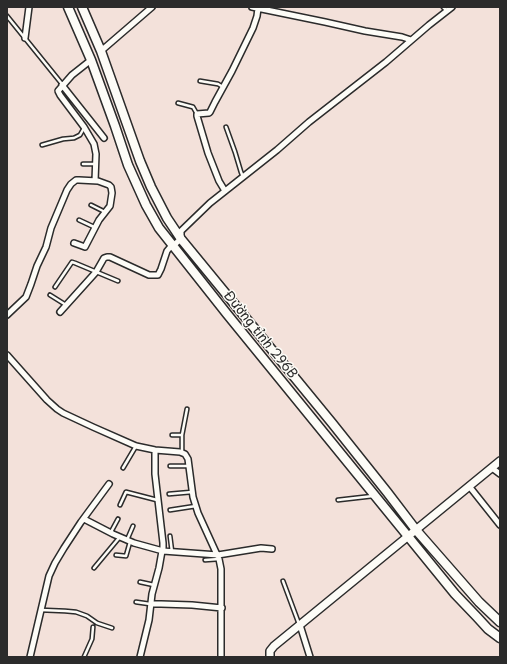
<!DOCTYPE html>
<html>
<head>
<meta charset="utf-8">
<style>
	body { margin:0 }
	#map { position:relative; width:507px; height:664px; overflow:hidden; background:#f3e1da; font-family:"Playpen Sans",sans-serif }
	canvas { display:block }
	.frame { position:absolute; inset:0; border:8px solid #2b2b2b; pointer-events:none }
</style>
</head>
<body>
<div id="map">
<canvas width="507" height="664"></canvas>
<div class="frame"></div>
</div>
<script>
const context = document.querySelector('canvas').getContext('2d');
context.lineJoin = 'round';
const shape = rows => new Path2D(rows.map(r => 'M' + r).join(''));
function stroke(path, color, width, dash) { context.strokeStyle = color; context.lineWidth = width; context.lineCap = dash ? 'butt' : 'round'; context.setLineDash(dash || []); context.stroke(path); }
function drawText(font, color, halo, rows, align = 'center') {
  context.font = font + ' "Playpen Sans",sans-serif'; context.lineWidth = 3; context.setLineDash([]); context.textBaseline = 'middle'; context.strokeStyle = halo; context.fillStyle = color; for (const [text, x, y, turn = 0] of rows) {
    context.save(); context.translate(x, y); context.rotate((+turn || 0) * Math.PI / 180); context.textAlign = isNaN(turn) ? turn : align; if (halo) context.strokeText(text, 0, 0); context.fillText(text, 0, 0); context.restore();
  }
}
const lane = shape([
	[443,7,447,11],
	[7,16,62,84],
	[200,81,218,84,223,87],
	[178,103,193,107,197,114],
	[226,127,235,152,241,172,243,177],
	[42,145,63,139,74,138,80,135,84,128],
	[83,164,95,164],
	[91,205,105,212],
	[79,220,94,227],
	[55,287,72,262,75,263,118,281],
	[50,295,66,305],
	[172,435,182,435],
	[182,452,182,435,187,409],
	[170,466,188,466],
	[123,468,136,446],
	[169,494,192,492],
	[338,500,373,496],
	[120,505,126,492,157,500],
	[170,510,196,506],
	[111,532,118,519],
	[170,536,172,552],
	[127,540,133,526],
	[116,555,126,556,130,542],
	[205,560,219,559],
	[94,568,119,538],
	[283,581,299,624],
	[140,582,154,585],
	[136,602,150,604],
	[41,610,65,611,76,612,87,616,97,623,112,628],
	[84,657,92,639,93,627]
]);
const street = shape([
	[252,7,325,22,365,31,402,37,411,40],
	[25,38,29,7],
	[101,51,152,7],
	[91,60,72,75,58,91,60,95,84,127,94,144,96,154,95,181],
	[62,85,104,138],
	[225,191,219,181,208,153,197,116,197,114,209,113,210,112,215,102,232,71,253,28,257,16,258,8],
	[60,312,96,272,104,258,107,257,110,257,149,275,158,275,161,269,167,251,172,245,175,244,181,239,181,231,210,203,277,150,309,122,386,62,429,25,452,7],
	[7,315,26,297,31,284,37,266,46,247,51,228,67,190,71,184,76,180,79,180,98,181,109,185,111,187,112,193,110,206,99,220,85,247,74,243],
	[7,355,47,400,57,409,63,413,93,427,136,446,155,450,180,452,185,454,188,459,193,497,198,513,219,559,221,569,221,657],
	[155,450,155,474,163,543,163,551],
	[492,468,500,474],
	[469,486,500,525],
	[84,519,113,534,134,543,163,551,218,555,261,548,272,549],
	[151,604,161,604,192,605,222,608],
	[300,625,310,657],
	[30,657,49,576,55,563,64,548,81,522,109,484],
	[140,657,149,620,152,594,159,568,162,551]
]);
const secondary = shape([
	[270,657,270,651,274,646,500,461]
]);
const primary = shape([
	[68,7,91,60,115,126,128,165,146,205,159,228,227,314,455,594,477,617,488,629,500,638],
	[82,7,101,51,140,161,151,187,167,218,181,239,332,423,387,492,416,530,479,602,500,622]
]);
stroke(lane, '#2b2b2b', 5.5);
stroke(street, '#2b2b2b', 8);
stroke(secondary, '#2b2b2b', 10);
stroke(primary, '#2b2b2b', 11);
stroke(lane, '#fdfcf7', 2.5);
stroke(street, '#fdfcf7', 5);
stroke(secondary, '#fdfcf7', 7);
stroke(primary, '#fdfcf7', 8);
drawText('13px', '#2b2b2b', '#fdfcf7', [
	["Đường tỉnh 296B",260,335,51]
]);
</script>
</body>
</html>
